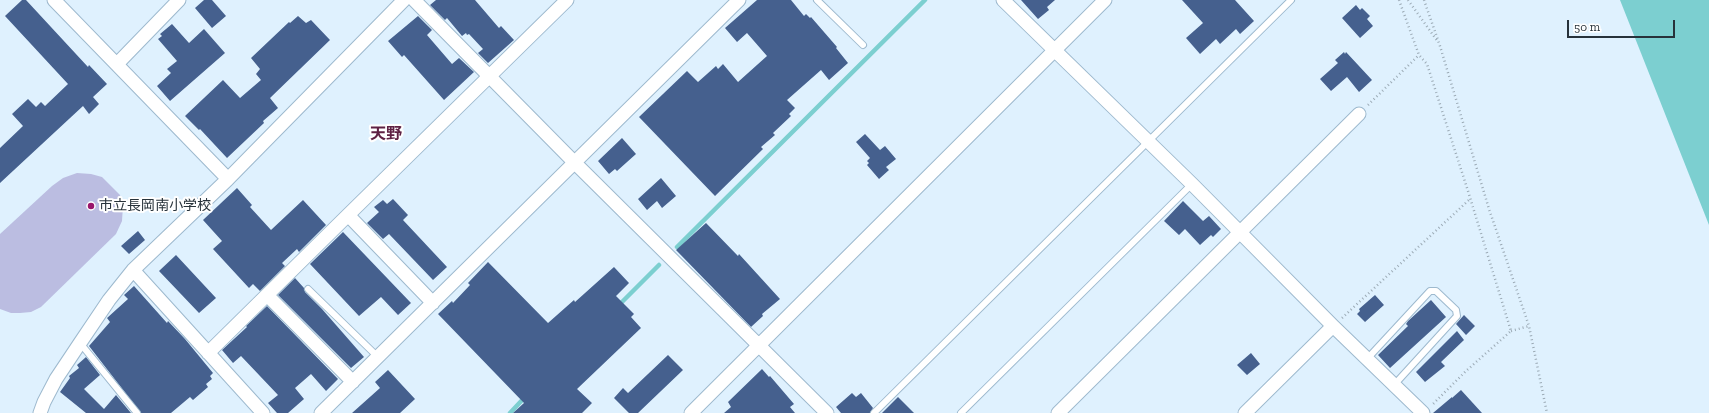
<!DOCTYPE html>
<html>
<head>
<meta charset="utf-8">
<style>
	body { margin:0 }
	#map { position:relative; width:1709px; height:413px; overflow:hidden; background:#dff1fe; font-family:"Zilla Slab",serif }
	canvas { display:block }
	.scale { position:absolute; left:1567px; top:20px; width:108px; height:18px; box-sizing:border-box; border:2px solid #27323a; border-top:0; padding-left:5px; font-size:12px; line-height:14px; white-space:nowrap; color:#27323a; -webkit-text-stroke:3px #fff; paint-order:stroke }
</style>
</head>
<body>
<div id="map">
<canvas width="1709" height="413"></canvas>
<div class="scale">50 m</div>
</div>
<script>
const context = document.querySelector('canvas').getContext('2d');
context.lineJoin = 'round';
function fillPath(path, color) { context.fillStyle = color; context.fill(path, 'evenodd'); }
const shape = rows => new Path2D(rows.map(r => 'M' + r).join(''));
function stroke(path, color, width, dash) { context.strokeStyle = color; context.lineWidth = width; context.lineCap = dash ? 'butt' : 'round'; context.setLineDash(dash || []); context.stroke(path); }
function drawText(font, color, halo, rows, align = 'center') {
  context.font = font + ' "Zilla Slab","Noto Sans JP",serif'; context.lineWidth = 4; context.setLineDash([]); context.textBaseline = 'middle'; context.strokeStyle = halo; context.fillStyle = color; for (const [text, x, y, turn = 0] of rows) {
    context.save(); context.translate(x, y); context.rotate((+turn || 0) * Math.PI / 180); context.textAlign = isNaN(turn) ? turn : align; if (halo) context.strokeText(text, 0, 0); context.fillText(text, 0, 0); context.restore();
  }
}
fillPath(shape([
	[77,173,91,174,102,177,120,195,123,206,122,221,116,234,41,307,31,312,20,313,11,313,0,309,0,234,52,186,63,178]
]), '#bbbde1');
fillPath(shape([
	[1620,0,1709,0,1709,225]
]), '#7ccfd0');
stroke(shape([
	[677,247,925,0],
	[619,305,659,265],
	[510,413,525,397]
]), '#7ccfd0', 4.5);
fillPath(shape([
	[22,0,26,0,88,67,89,65,107,84,93,97,99,104,89,114,83,106,0,183,0,148,23,126,12,114,28,99,36,107,41,102,45,106,68,84,5,16],
	[204,0,212,0,226,16,212,28,195,8],
	[436,0,475,0,499,28,501,26,514,40,488,63,478,53,483,49,469,34,467,35,466,33,462,36,447,18,445,20,430,5],
	[757,0,791,0,804,16,806,14,810,18,811,17,837,47,836,48,848,63,829,80,821,70,787,100,795,108,789,114,791,116,773,133,775,135,761,147,763,149,715,196,639,117,687,71,698,82,716,66,718,69,723,64,738,82,767,56,747,33,737,42,725,28],
	[1021,0,1055,0,1047,7,1049,10,1038,19],
	[1182,0,1235,0,1254,21,1240,34,1236,29,1220,44,1216,39,1200,54,1186,38,1203,23],
	[1356,5,1360,10,1362,8,1370,16,1367,19,1373,26,1360,38,1342,18],
	[298,16,306,23,311,20,330,40,270,98,278,108,263,121,264,123,227,158,200,129,199,130,185,116,223,80,240,98,261,80,256,74,260,69,251,58,289,22,290,23],
	[418,16,432,30,427,35,452,64,459,58,474,72,444,100,404,55,402,57,388,41],
	[172,24,189,43,204,29,225,53,170,101,157,86,171,73,167,69,177,61,158,39,162,36,160,34],
	[1344,52,1345,54,1346,52,1372,80,1359,92,1347,77,1331,91,1320,79,1338,63,1335,60],
	[865,134,880,150,885,146,896,159,886,167,889,170,879,179,867,165,869,163,867,161,870,158,856,142],
	[622,138,636,154,617,171,615,169,609,174,598,161],
	[661,178,676,196,662,208,657,201,647,210,638,199],
	[237,188,252,205,250,207,271,230,303,200,326,225,299,252,297,249,282,263,285,266,260,291,253,284,249,288,213,249,222,241,203,220],
	[393,199,408,215,403,220,447,267,433,280,389,234,383,239,367,223,379,212,374,207,383,200,387,204],
	[1183,201,1203,221,1209,216,1221,229,1213,237,1211,235,1200,245,1185,229,1179,235,1164,221],
	[706,223,738,256,739,254,780,299,762,314,763,316,751,327,676,250],
	[138,231,145,240,129,254,121,246],
	[343,232,411,303,398,315,381,297,359,316,310,264],
	[176,255,216,298,199,313,159,271],
	[488,262,548,323,574,300,575,302,614,267,629,283,616,296,634,314,631,317,641,328,577,389,592,403,582,413,513,413,524,403,438,314,452,301,453,303,470,285,468,283],
	[295,278,304,288,305,292,322,309,364,357,351,368,278,295],
	[134,286,167,323,168,321,185,339,213,373,210,376,212,379,206,384,208,387,193,400,190,397,171,413,141,413,89,346,110,322,107,318,128,299,124,295],
	[1375,295,1384,305,1365,322,1357,314,1360,311,1359,309],
	[1431,300,1446,317,1390,368,1378,355,1408,326,1406,324,1408,321],
	[267,306,338,379,326,391,311,374,295,388,304,399,288,413,277,413,268,403,278,395,241,356,233,363,222,350,247,327,246,326],
	[1464,315,1475,326,1466,335,1456,324],
	[1457,331,1464,340,1441,362,1445,366,1425,382,1416,372],
	[1251,353,1260,364,1247,375,1237,365],
	[668,355,683,370,638,413,629,413,614,398,623,388,628,393],
	[86,357,100,375,84,389,104,409,116,395,131,413,86,413,60,392,70,378,69,376,79,368,77,365],
	[762,369,769,377,770,376,794,404,790,407,795,413,724,413,731,407,728,402],
	[388,370,415,399,400,413,352,413,380,388,375,382],
	[1461,390,1482,413,1433,413,1452,397,1452,398],
	[852,393,856,397,861,393,873,408,870,413,841,413,836,407],
	[898,397,914,413,882,413]
]), '#45608e');
const lane = shape([
	[817,0,863,45],
	[308,289,378,357],
	[80,343,137,413],
	[1367,359,1430,291,1436,291,1456,310,1457,316,1394,385],
	[874,413,1291,0],
	[961,413,1192,184]
]);
const street = shape([
	[54,0,228,179],
	[414,0,575,163,827,413],
	[1003,0,1192,184,1333,326,1423,413],
	[117,64,179,0],
	[133,270,263,413],
	[267,295,353,382],
	[433,303,348,215,567,0],
	[208,353,348,215],
	[40,413,44,402,56,379,80,343,109,300,133,270,228,179,404,0],
	[321,413,739,0],
	[691,413,1105,0],
	[1058,413,1359,114],
	[1245,413,1333,326]
]);
stroke(lane, '#9db9ce', 8);
stroke(street, '#9db9ce', 15);
stroke(shape([
	[1399,0,1419,55,1427,64,1468,191,1511,331,1466,371,1433,404],
	[1408,0,1438,42],
	[1424,0,1440,46,1489,209,1529,326,1547,413],
	[1368,105,1419,55],
	[1342,318,1470,199],
	[1511,331,1529,326]
]), '#9cabb6', 2.5, [1, 3]);
stroke(lane, '#fff', 6);
stroke(street, '#fff', 13);
for (const [x, y, r, color] of [
	[91,206,4,"#99166b"]
]) { const dot = new Path2D(); dot.arc(x, y, r, 0, 2 * Math.PI); context.fillStyle = color; context.fill(dot); stroke(dot, '#fff', 1.5); }
drawText('14px', '#27323a', '#fff', [
	["市立長岡南小学校",99,206]
], 'left');
drawText('bold 16px', '#5e2144', '#fff', [
	["天野",386,134]
]);
</script>
</body>
</html>
